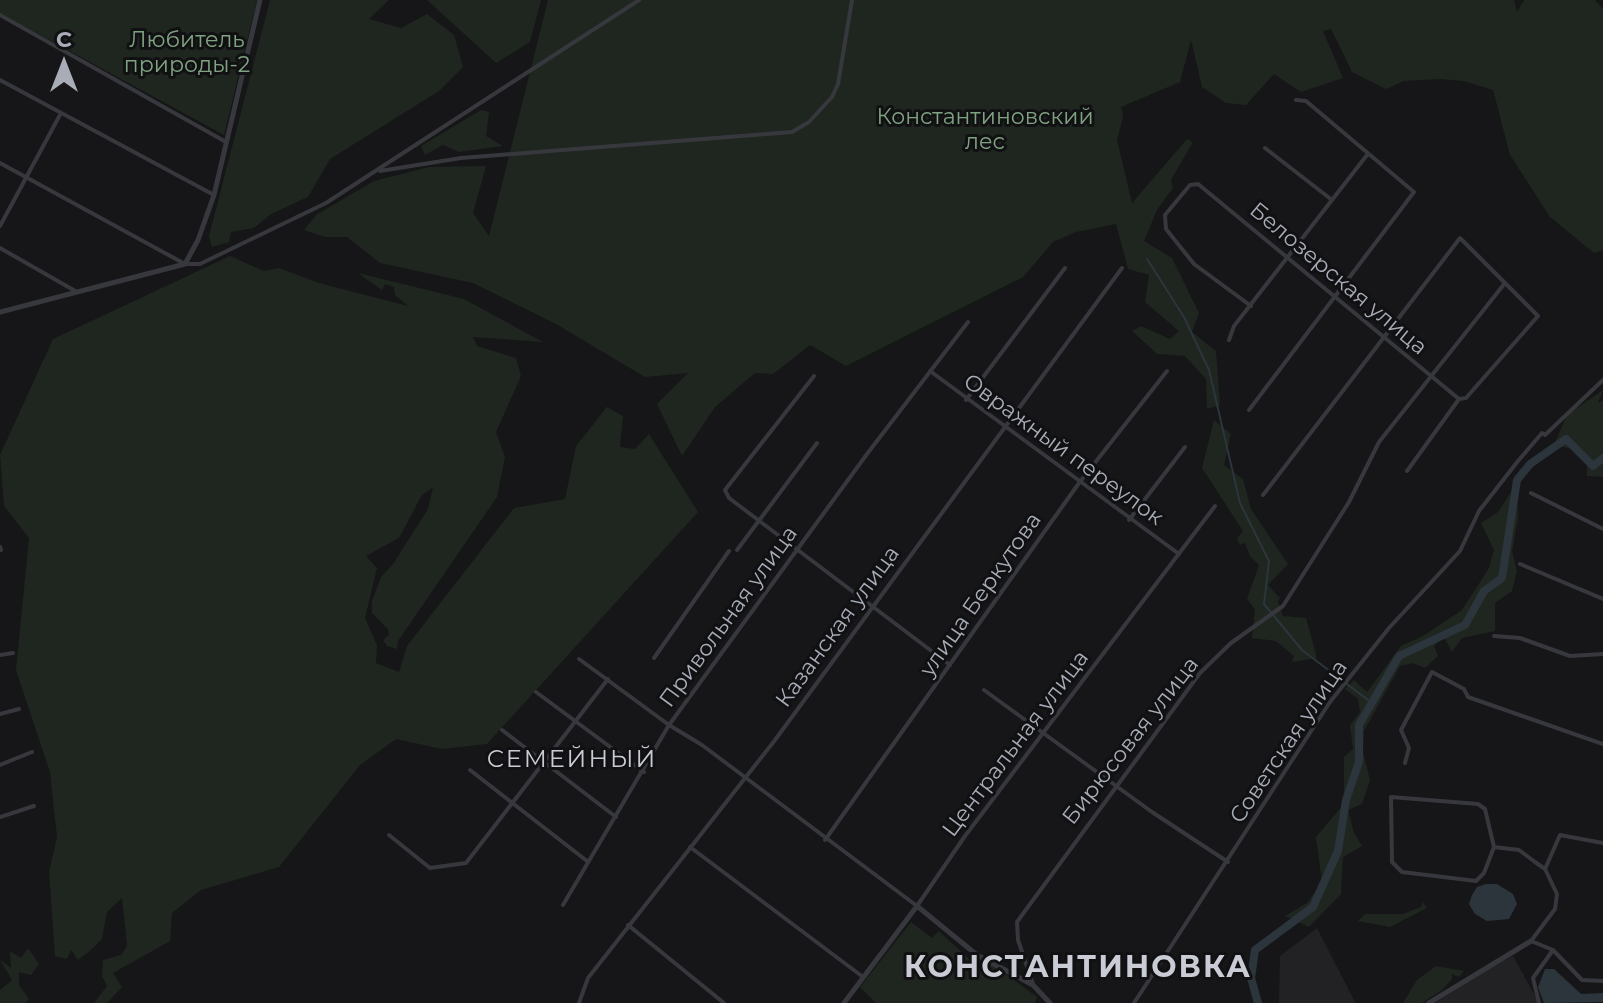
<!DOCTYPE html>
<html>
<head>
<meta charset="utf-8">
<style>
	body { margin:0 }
	#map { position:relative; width:1603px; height:1003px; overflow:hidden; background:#161618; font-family:Montserrat,sans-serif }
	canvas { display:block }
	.north { position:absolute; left:24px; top:24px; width:80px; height:80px; -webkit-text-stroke:6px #111113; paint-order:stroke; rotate:0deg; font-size:22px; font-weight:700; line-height:32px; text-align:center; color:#a8adb8 }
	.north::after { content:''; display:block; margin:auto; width:28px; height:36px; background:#a8adb8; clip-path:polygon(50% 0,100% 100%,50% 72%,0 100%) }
</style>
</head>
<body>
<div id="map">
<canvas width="1603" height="1003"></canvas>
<div class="north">С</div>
</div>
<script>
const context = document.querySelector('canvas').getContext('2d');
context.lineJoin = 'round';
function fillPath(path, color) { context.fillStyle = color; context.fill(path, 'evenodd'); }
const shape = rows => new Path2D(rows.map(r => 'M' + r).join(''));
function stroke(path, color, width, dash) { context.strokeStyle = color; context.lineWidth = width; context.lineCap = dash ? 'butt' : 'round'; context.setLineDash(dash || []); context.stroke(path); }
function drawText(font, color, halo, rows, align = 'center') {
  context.font = font + ' Montserrat,sans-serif'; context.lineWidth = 6; context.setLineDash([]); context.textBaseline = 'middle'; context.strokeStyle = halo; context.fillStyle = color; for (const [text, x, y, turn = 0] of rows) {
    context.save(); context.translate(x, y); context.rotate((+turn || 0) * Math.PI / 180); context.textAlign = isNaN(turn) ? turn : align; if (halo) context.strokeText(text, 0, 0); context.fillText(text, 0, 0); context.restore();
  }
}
fillPath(shape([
	[1317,928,1353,998,1355,1003,1279,1003,1280,956],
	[1513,956,1539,1003,1435,1003,1485,971]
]), '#222225');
fillPath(shape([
	[0,0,257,0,224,135,0,13],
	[270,0,389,0,369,19,401,28,427,14,454,35,463,67,439,91,330,159,308,197,271,214,254,228,231,232,229,242,212,247,209,236],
	[427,0,541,0,530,42,496,63],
	[548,0,1514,0,1517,12,1524,0,1595,0,1603,9,1603,250,1594,253,1550,217,1510,155,1493,90,1464,81,1440,79,1404,81,1386,89,1352,72,1331,29,1323,31,1343,78,1301,92,1274,74,1246,105,1226,103,1202,87,1191,40,1180,82,1121,107,1123,117,1117,140,1132,203,1187,139,1193,142,1171,180,1173,188,1157,210,1144,241,1172,258,1199,313,1192,332,1216,351,1220,405,1207,409,1206,379,1185,356,1157,354,1132,331,1141,326,1170,339,1179,331,1145,302,1149,275,1128,269,1116,224,1076,232,1053,242,1023,277,846,366,810,345,773,374,755,373,715,407,682,456,657,404,688,373,645,377,556,324,473,283,380,263,347,237,325,237,304,230,316,215,374,181,429,167,486,166,473,213,489,236],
	[481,110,489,112,486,136,503,146,459,152,443,145,425,155,421,146],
	[230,256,264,271,279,268,319,283,408,306,395,295,394,287,385,284,382,290,358,273,464,299,543,342,473,337,477,346,516,358,521,376,496,432,505,457,497,497,398,641,397,649,387,646,383,640,389,635,388,629,372,613,372,601,381,577,393,564,428,509,433,487,422,495,399,538,366,556,377,568,365,618,377,645,376,663,399,672,407,646,514,508,565,499,576,446,607,407,623,416,620,447,635,449,649,434,698,512,487,744,442,749,396,739,360,765,279,867,201,890,172,913,170,941,113,973,122,987,107,1003,94,1003,107,986,102,976,103,960,121,955,127,946,122,898,107,912,102,939,92,949,78,960,71,950,67,959,55,956,49,872,57,837,50,772,16,670,29,538,4,506,0,455,53,339],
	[1603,390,1598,403,1603,400,1603,477,1587,476,1587,466,1577,450,1554,445,1567,415],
	[1214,420,1231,434,1224,465,1243,479,1251,509,1288,564,1268,585,1280,598,1278,602,1283,616,1306,618,1317,658,1292,662,1294,656,1276,641,1252,638,1255,609,1247,599,1259,565,1250,556,1245,543,1240,545,1237,539,1243,531,1202,468],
	[1513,489,1517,493,1518,518,1512,551,1517,571,1512,591,1495,603,1495,631,1462,638,1452,652,1444,637,1434,646,1438,656,1425,668,1413,663,1400,666,1364,731,1363,752,1370,780,1362,804,1348,810,1354,833,1362,846,1343,857,1341,894,1309,927,1285,916,1307,903,1322,882,1316,837,1344,804,1344,757,1353,749,1350,725,1360,712,1358,699,1345,689,1354,680,1367,692,1401,646,1423,636,1462,610,1489,568,1494,550,1481,523,1498,512],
	[1423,902,1427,908,1390,927,1358,921,1365,914,1403,914,1421,907],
	[911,922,932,938,939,931,968,958,973,956,999,969,1037,997,1035,1003,876,1003,860,987],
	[28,948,39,964,31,975,19,972,19,985,29,999,26,1003,0,1003,0,990,12,980,0,960,11,968,10,951,21,958],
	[1436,966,1464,971,1459,977,1452,974,1452,979,1442,990,1422,1003,1403,1003,1417,980]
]), '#1e261f');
fillPath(shape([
	[1486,884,1497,884,1513,894,1517,904,1509,919,1487,921,1475,914,1469,904,1472,895,1477,887],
	[1545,969,1554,969,1581,994,1603,993,1603,1002,1544,1003,1538,987]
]), '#2c353c');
stroke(shape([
	[1147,259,1184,317,1209,370,1240,503,1269,561,1264,604,1302,650,1372,703]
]), '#2c353c', 2);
stroke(shape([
	[1258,1003,1251,978,1255,950,1313,907,1338,851,1346,800,1359,762,1359,725,1399,656,1465,625,1484,591,1502,578,1517,480,1530,464,1566,439,1593,466,1603,458]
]), '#2c353c', 8);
stroke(shape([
	[0,15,226,142],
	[0,80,214,195],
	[1265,148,1332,200],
	[0,163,185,264,200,264,326,203,639,0],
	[380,171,461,158,792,132,809,122,832,97,838,84,852,0],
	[0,226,61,113],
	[0,248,77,292],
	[1251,306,1194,264,1166,229,1165,215,1190,185,1198,184,1459,399],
	[968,322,867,454,669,725,702,745,917,906,965,836,1215,506],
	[1229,340,1234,326,1367,155],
	[930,371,1179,554],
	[814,376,725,490,729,498,950,665],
	[966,400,1065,268],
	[1249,410,1414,192,1306,101,1296,100],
	[1531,493,1603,529],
	[1263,495,1460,238,1538,316,1466,398,1459,399,1407,471],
	[1129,520,1185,447],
	[0,547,1,550],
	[737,550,817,443],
	[1520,564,1603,599],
	[1494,636,1520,638,1570,656,1603,654],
	[0,655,13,653],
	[654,658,729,551],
	[984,690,1152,812,1228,862],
	[536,692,644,772],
	[0,714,19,709],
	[502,730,616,817],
	[1405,763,1409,748,1401,730,1432,672,1464,689,1468,697,1603,744],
	[0,765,32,752],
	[470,770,587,861],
	[1391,797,1478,804,1485,809,1494,847,1484,873,1476,881,1402,872,1392,862,1391,797],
	[0,817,34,806],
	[389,835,430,868,466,863,608,679],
	[825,840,1079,483,1167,371],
	[690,847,863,977],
	[1494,847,1519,850,1535,862,1545,869,1557,894,1555,909,1531,941,1553,950,1582,980,1603,981],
	[1545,869,1560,835,1603,843],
	[563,905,669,725,579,659],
	[628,925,724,1003],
	[1033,984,1018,940,1017,922,1025,911,1200,673,1231,643,1283,606,1349,502,1379,442,1505,283],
	[579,1003,588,978,775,740,1122,268],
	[1134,1003,1330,702,1389,628,1460,551,1479,511,1518,461,1542,433,1545,435,1603,380],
	[1539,1003,1533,978,1553,950]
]), '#37383d', 4);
stroke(shape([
	[0,312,185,264,198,240,214,195,260,0],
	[844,1003,917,906,977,955,1033,985,1050,1003],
	[1429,1003,1531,941]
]), '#37383d', 5);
drawText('22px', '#7fa381', '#111113', [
	["Любитель",187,41],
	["природы-2",187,66],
	["Константиновский",985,118],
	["лес",985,143]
]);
drawText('22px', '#a8adb8', '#111113', [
	["Белозерская улица",1338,279,40],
	["Овражный переулок",1063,450,36],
	["улица Беркутова",981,595,-55],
	["Привольная улица",729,617,-54],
	["Казанская улица",838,627,-54],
	["Бирюсовая улица",1131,741,-52],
	["Советская улица",1289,742,-56],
	["Центральная улица",1016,744,-53]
]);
context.letterSpacing = '2px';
drawText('24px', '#c9ccd4', '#111113', [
	["СЕМЕЙНЫЙ",572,760]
]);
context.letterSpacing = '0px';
context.letterSpacing = '2px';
drawText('bold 30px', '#c9ccd4', '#111113', [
	["КОНСТАНТИНОВКА",1078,968]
]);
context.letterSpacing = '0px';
</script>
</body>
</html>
